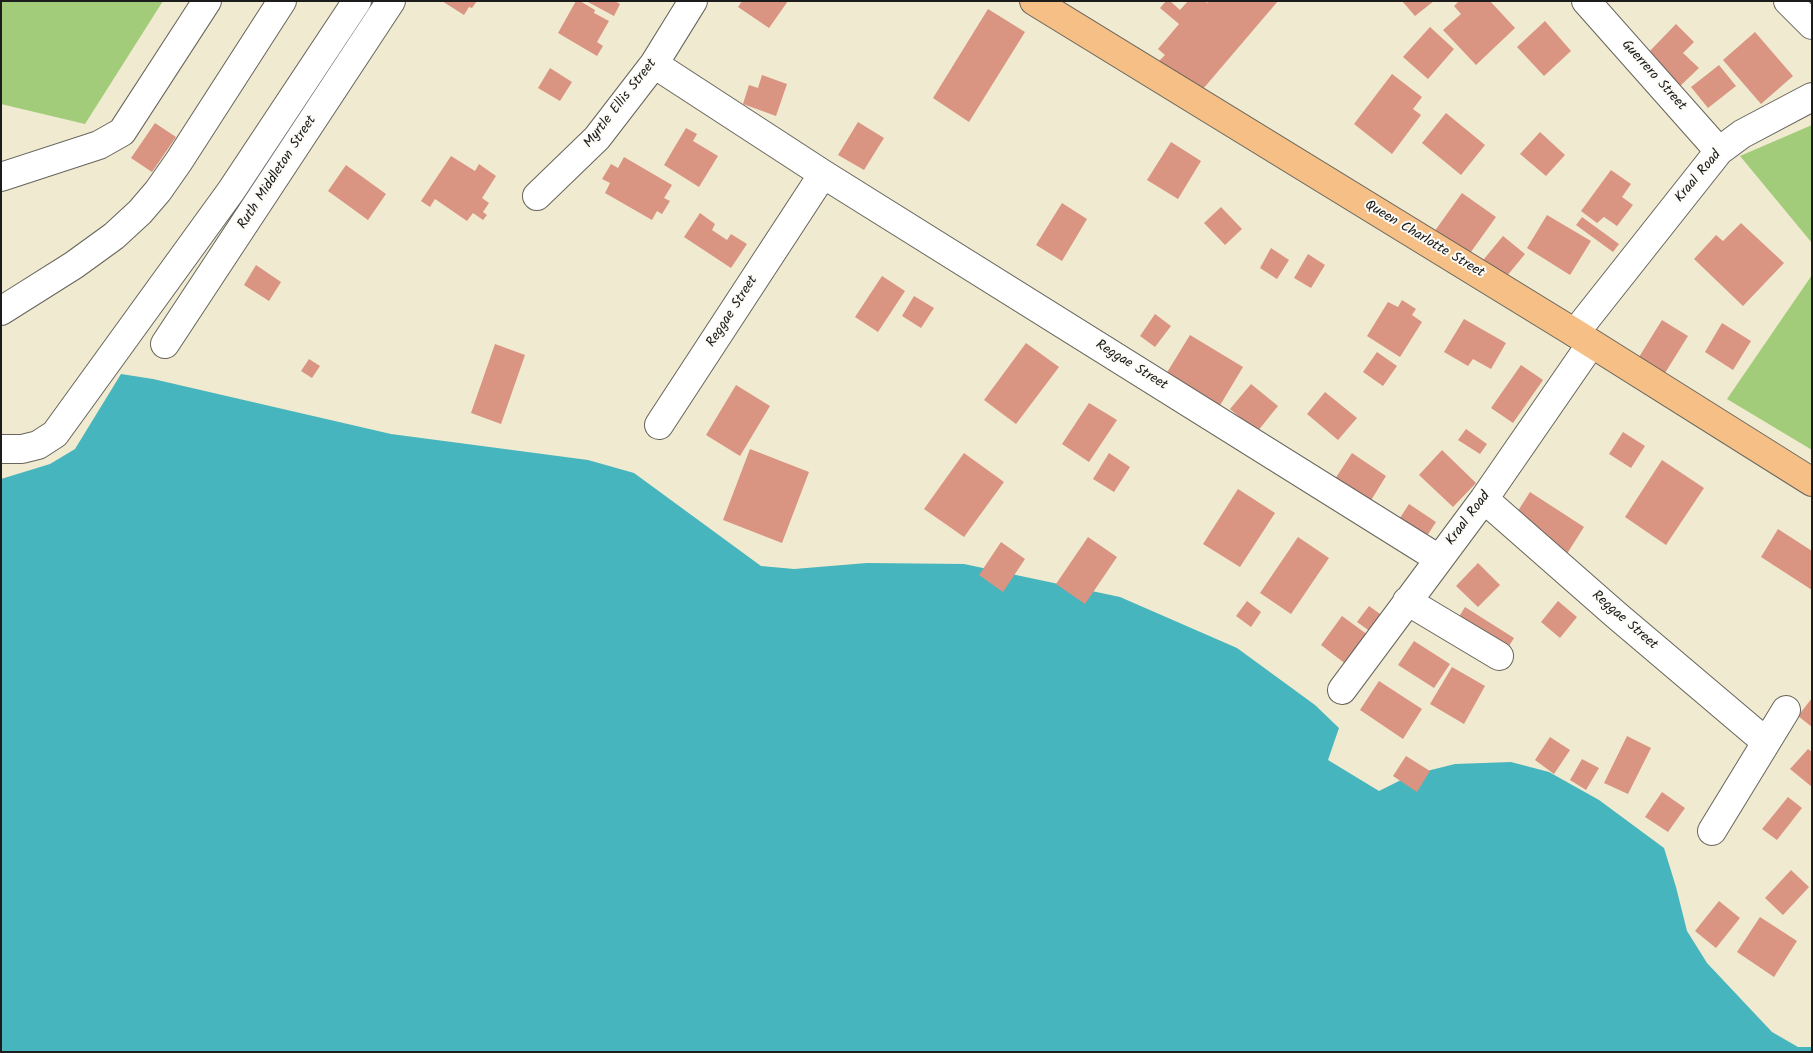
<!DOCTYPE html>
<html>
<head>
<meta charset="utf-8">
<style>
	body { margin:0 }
	#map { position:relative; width:1813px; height:1053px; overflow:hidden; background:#f0ead1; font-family:Kalam,sans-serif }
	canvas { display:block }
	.frame { position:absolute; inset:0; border:2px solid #1c1c1c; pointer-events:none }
</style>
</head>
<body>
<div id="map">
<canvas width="1813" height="1053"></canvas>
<div class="frame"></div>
</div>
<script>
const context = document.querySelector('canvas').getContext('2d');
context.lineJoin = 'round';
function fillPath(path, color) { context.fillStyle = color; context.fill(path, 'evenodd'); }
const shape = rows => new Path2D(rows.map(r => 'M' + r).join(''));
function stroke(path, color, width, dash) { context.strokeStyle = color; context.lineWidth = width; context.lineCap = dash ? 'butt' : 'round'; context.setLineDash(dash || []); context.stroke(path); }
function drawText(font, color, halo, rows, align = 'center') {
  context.font = font + ' Kalam,sans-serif'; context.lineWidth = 4; context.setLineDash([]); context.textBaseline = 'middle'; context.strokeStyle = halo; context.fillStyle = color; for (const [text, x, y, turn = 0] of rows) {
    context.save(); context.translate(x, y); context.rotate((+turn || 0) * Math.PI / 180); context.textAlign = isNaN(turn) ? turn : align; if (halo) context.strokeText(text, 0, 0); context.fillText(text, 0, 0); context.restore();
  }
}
fillPath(shape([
	[1,1,163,1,85,124,1,104],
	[1812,125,1812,243,1740,156],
	[1812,275,1812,450,1727,399]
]), '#a2cc79');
fillPath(shape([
	[121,374,153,379,391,434,588,460,634,473,761,566,794,569,867,563,964,564,1120,597,1237,648,1315,705,1339,728,1328,760,1379,791,1411,775,1455,764,1511,762,1549,772,1599,800,1664,848,1676,887,1687,931,1707,963,1772,1032,1798,1047,1812,1047,1812,1052,1,1052,1,479,50,464,75,449]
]), '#46b5bd');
fillPath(shape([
	[442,1,477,1,472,8,469,7,464,15],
	[576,1,580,1,595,10,594,13,609,21,597,42,603,46,597,56,558,33],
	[586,1,615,1,620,4,614,16],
	[742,1,788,1,769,28,738,7],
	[1166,1,1170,1,1180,10,1188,1,1205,1,1207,3,1209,1,1278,1,1197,96,1158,62,1165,55,1158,49,1179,24,1160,8],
	[1402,1,1434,1,1415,16],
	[1459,1,1490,1,1515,28,1476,65,1443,30,1461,14,1454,6],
	[988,9,1025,32,969,122,933,98],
	[1545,21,1571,51,1544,76,1517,47],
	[1676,24,1694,42,1683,53,1699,68,1678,88,1645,56],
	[1430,27,1454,49,1428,79,1403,57],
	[1755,32,1793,76,1761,104,1723,60],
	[1719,65,1736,86,1708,108,1691,87],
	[550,68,572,82,560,101,538,88],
	[1392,74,1422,97,1413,109,1421,115,1392,154,1354,124],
	[762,75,787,84,776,116,743,104,749,85,758,88],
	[1446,113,1485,145,1461,175,1422,143],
	[858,122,884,138,864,170,838,155],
	[155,123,176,137,152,172,131,158],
	[686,128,697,134,693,141,718,156,699,187,664,165],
	[1540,132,1565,155,1546,176,1520,154],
	[1171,142,1201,161,1178,199,1147,180],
	[451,156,475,171,479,164,496,176,482,198,489,203,483,212,487,215,483,220,473,213,467,221,435,199,430,207,421,201],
	[624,157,672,185,664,198,670,201,662,214,657,211,652,220,605,193,610,183,602,179,611,164,618,168],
	[346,165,386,194,368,220,328,191],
	[1611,170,1631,184,1622,197,1633,205,1617,226,1604,217,1597,223,1581,211],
	[1462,193,1496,217,1463,263,1429,239],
	[1062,203,1087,219,1062,261,1036,245],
	[1221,207,1242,229,1225,245,1204,223],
	[700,213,715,224,712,230,727,240,731,234,747,244,731,268,684,237],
	[1547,215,1591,241,1570,275,1527,248],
	[1582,217,1619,244,1613,252,1576,225],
	[1741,223,1784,263,1743,306,1694,259,1716,235,1723,241],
	[1503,236,1525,254,1497,288,1475,270],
	[1271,248,1289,260,1277,279,1260,268],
	[1308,254,1325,265,1311,288,1294,278],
	[256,265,281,282,269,301,244,285],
	[882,276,905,291,878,332,855,317],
	[914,296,934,308,921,328,902,316],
	[1402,300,1416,309,1412,315,1422,322,1400,357,1367,336,1388,302,1398,307],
	[1155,314,1171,326,1155,347,1140,336],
	[1464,319,1506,343,1491,369,1473,359,1468,366,1444,352],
	[1662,320,1688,336,1665,373,1639,357],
	[1722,323,1751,341,1733,370,1705,352],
	[1190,335,1243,367,1216,412,1163,379],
	[1026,343,1059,367,1016,424,984,400],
	[495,344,525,355,501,424,471,413],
	[1377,352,1397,366,1383,386,1363,372],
	[309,359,320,366,312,378,301,371],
	[1521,365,1543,380,1513,423,1491,408],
	[1251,384,1278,406,1257,432,1230,409],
	[736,385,770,406,740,456,706,435],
	[1325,392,1357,418,1338,440,1307,414],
	[1089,403,1117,420,1089,462,1062,444],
	[1466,429,1487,444,1480,454,1458,440],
	[1623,432,1645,446,1631,468,1609,454],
	[750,449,809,472,782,543,723,520],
	[1442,450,1476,483,1453,507,1419,475],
	[964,453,1004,482,964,537,924,509],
	[1109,453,1130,467,1114,492,1093,479],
	[1352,453,1386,476,1370,502,1335,479],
	[1662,460,1704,488,1666,545,1625,517],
	[1238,489,1275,513,1240,567,1203,544],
	[1530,492,1584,527,1561,563,1507,528],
	[1409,504,1436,522,1423,542,1396,524],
	[1778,529,1812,551,1812,590,1761,557],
	[1088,537,1117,557,1085,604,1056,584],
	[1298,537,1329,558,1291,614,1260,593],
	[1001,542,1025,559,1003,592,979,575],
	[1478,563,1500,585,1478,607,1456,586],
	[1247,601,1261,612,1251,627,1236,616],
	[1558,601,1577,617,1560,638,1541,622],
	[1369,606,1383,616,1371,632,1357,622],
	[1465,607,1514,638,1495,668,1446,638],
	[1342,616,1368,635,1347,665,1321,645],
	[1414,641,1450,664,1434,688,1398,665],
	[1452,667,1485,686,1464,724,1430,704],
	[1379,681,1422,709,1403,739,1360,710],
	[1812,698,1812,727,1798,716],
	[1627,736,1651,748,1628,794,1604,783],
	[1550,737,1570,750,1554,774,1535,760],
	[1808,749,1812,752,1812,787,1790,769],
	[1406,756,1430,771,1417,792,1393,776],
	[1582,759,1599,768,1586,790,1570,780],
	[1662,792,1685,808,1668,832,1645,817],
	[1788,797,1802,808,1777,840,1762,829],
	[1791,870,1809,887,1783,915,1765,898],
	[1719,901,1740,918,1716,948,1695,931],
	[1760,917,1797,941,1774,977,1737,952]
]), '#da9482');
const minor = shape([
	[1586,1,1719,151],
	[1788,1,1812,25],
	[654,64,823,174,1439,559],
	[1,177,99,145,122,132,207,1],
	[537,196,597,138,654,64,693,1],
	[1,311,74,265,114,236,140,212,158,191,179,161,282,1],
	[1575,333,1719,151,1742,134,1812,97],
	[165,344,391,1],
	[659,425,823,174],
	[1,449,22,449,38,445,55,434,231,191,357,1],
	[1484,499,1615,614,1766,742],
	[1407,601,1499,656],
	[1342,690,1484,499,1591,344],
	[1712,831,1786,710]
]);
const major = shape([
	[1034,1,1575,333,1812,482]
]);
stroke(minor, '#66645b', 30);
stroke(major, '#66645b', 30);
stroke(minor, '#fff', 28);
stroke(major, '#f5bf86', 28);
drawText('14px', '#1c1c1c', '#fdfcf7', [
	["Guerrero Street",1653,76,48],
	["Myrtle Ellis Street",621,104,-52],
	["Ruth Middleton Street",278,173,-57],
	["Kraal Road",1699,177,-50],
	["Queen Charlotte Street",1424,240,31],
	["Reggae Street",733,312,-57],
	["Reggae Street",1131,366,32],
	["Kraal Road",1469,519,-53],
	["Reggae Street",1624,621,41]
]);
</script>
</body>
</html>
